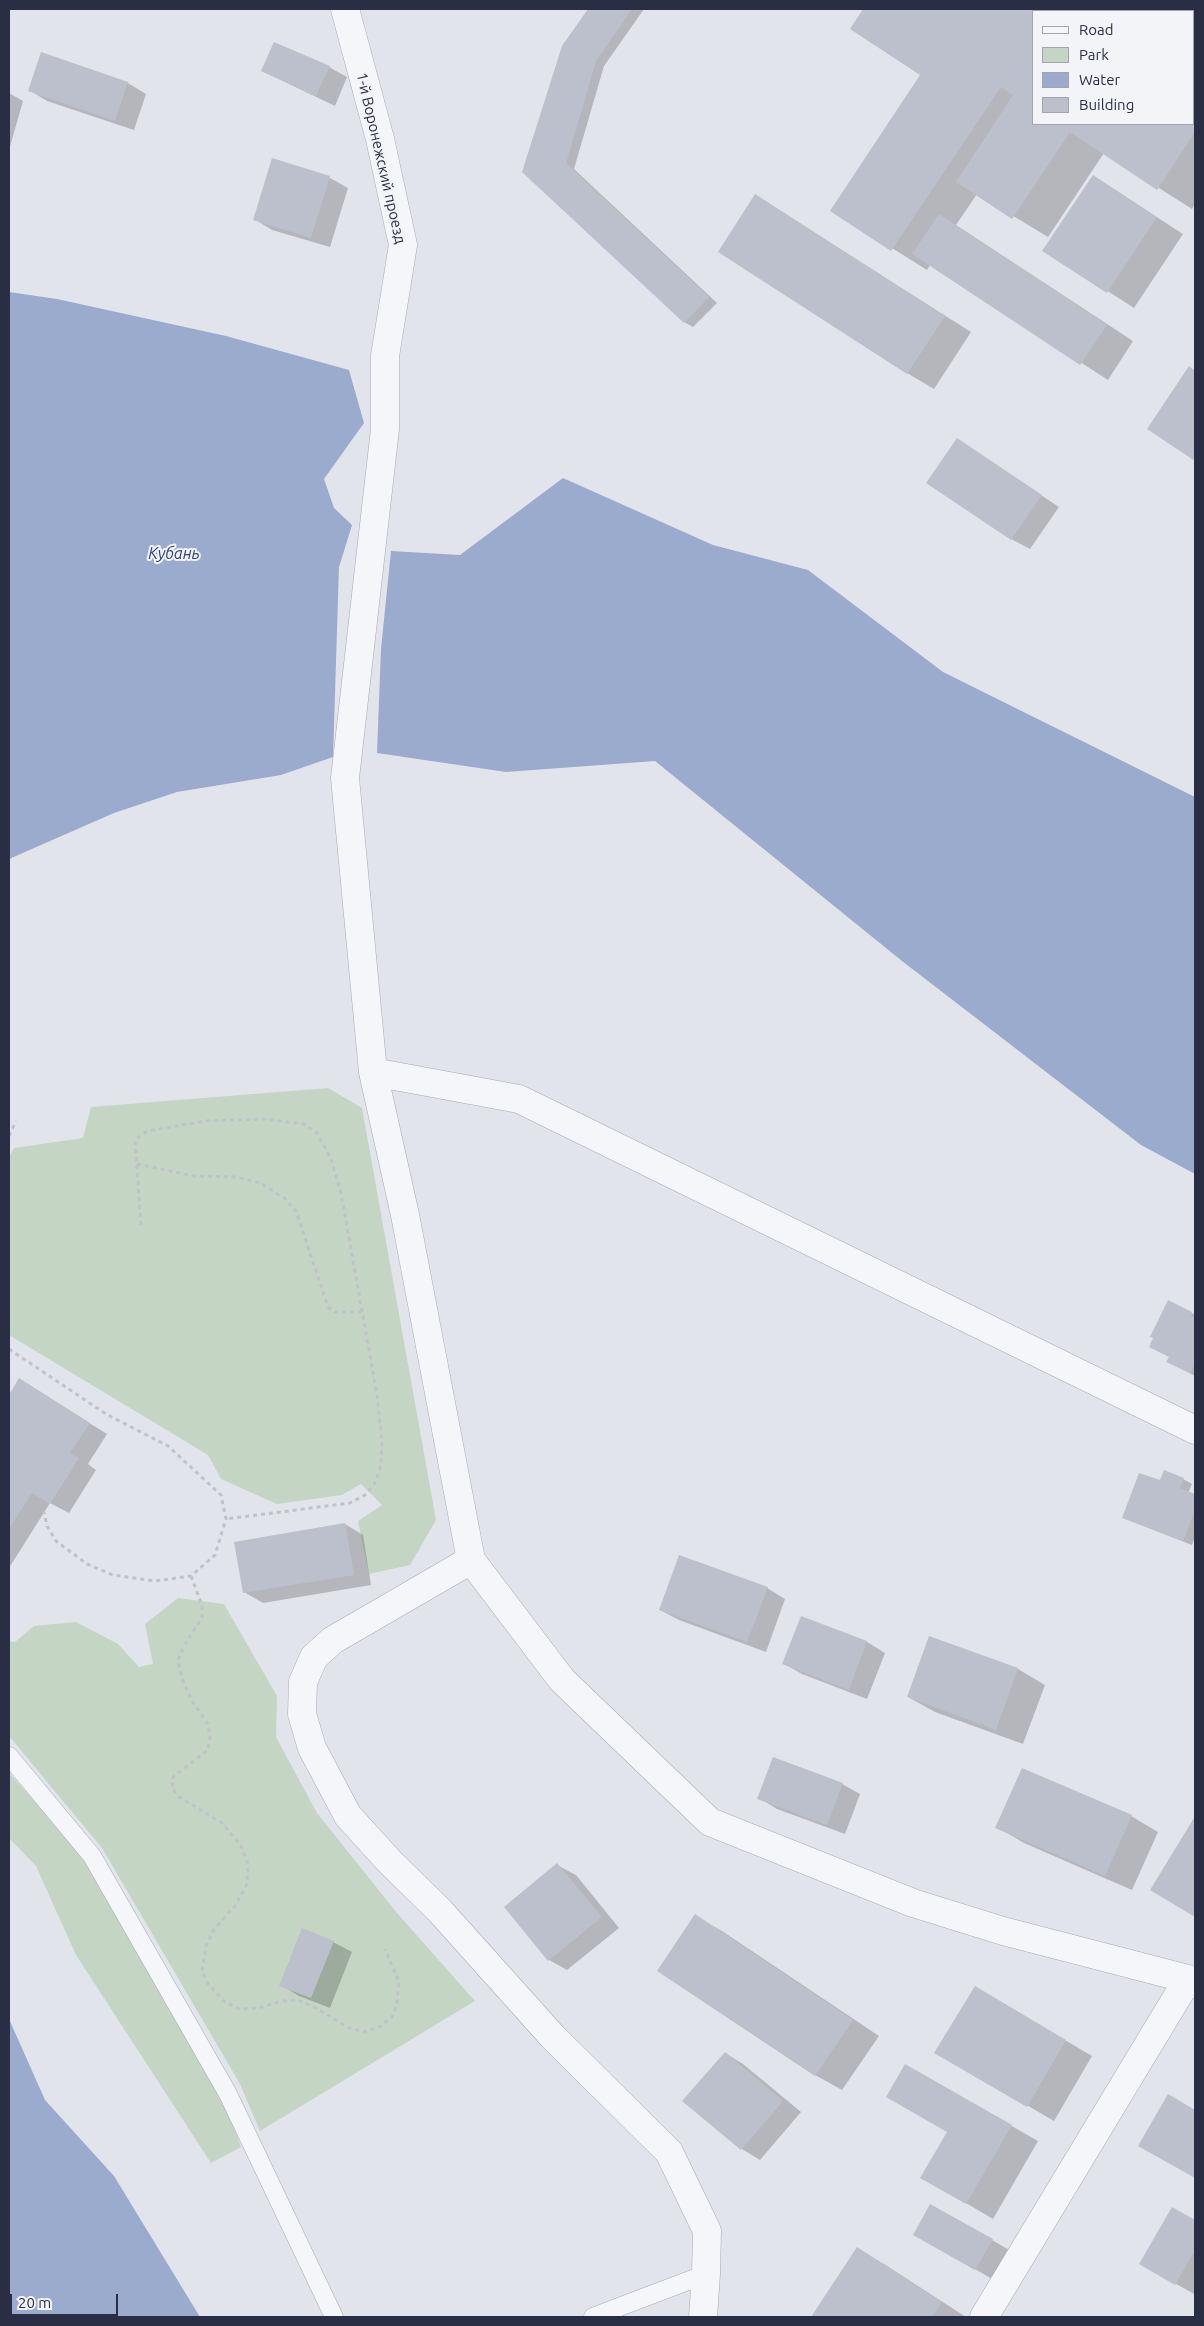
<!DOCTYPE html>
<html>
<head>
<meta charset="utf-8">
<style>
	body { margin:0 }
	#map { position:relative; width:1204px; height:2326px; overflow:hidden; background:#e2e4eb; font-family:Ubuntu,sans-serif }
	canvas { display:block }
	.frame { position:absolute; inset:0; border:10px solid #292e45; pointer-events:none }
	.legend { position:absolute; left:1032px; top:10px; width:162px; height:115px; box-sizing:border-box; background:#f2f4f8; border:1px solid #a2a5b0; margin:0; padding:6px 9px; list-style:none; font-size:15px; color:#292e45 }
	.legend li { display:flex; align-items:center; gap:10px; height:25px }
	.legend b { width:25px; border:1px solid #a2a5b0 }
	.scale { position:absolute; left:10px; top:2294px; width:108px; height:22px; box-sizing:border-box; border:2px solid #292e45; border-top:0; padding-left:6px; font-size:15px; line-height:18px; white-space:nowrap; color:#292e45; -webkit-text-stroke:4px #f2f4f8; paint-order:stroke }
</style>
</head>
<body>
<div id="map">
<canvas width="1204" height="2326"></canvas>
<div class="frame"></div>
<ul class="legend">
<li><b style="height:6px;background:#f5f6f9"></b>Road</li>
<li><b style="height:14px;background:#c4d6c3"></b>Park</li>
<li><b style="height:14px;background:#9babcd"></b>Water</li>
<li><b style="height:14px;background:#bcbfcc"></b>Building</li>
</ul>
<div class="scale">20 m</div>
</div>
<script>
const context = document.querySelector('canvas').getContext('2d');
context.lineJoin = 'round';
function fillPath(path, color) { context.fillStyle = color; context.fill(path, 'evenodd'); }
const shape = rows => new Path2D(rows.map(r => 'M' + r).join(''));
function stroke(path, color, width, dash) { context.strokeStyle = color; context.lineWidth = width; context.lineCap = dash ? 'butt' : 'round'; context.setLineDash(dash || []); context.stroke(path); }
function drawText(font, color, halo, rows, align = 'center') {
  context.font = font + ' Ubuntu,sans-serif'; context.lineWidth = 4; context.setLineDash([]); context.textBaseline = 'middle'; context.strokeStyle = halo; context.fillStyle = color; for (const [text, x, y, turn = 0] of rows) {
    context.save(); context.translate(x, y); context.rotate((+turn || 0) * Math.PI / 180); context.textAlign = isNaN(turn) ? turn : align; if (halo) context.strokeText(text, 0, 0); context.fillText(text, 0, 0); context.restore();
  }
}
fillPath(shape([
	[328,1088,362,1108,436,1520,410,1565,369,1574,358,1521,382,1505,361,1484,342,1495,277,1504,221,1479,208,1455,9,1335,9,1158,14,1148,83,1138,91,1107],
	[178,1598,224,1604,277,1696,276,1737,317,1813,397,1913,475,2001,260,2131,240,2084,102,1848,9,1736,9,1641,15,1642,34,1626,76,1622,118,1644,139,1667,153,1664,145,1624],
	[9,1773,89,1862,224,2102,241,2147,211,2163,76,1955,36,1866,9,1838]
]), '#c4d6c3');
fillPath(shape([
	[9,292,57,299,226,336,349,370,364,423,324,479,334,508,352,525,339,567,333,757,281,775,177,792,114,813,9,859],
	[563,478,713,545,808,570,943,672,1195,797,1195,1174,1141,1145,902,961,655,761,506,772,377,753,381,649,391,551,460,555],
	[9,2019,45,2100,114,2176,200,2317,9,2317]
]), '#9babcd');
fillPath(shape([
	[590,9,644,9,604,66,574,169,717,303,693,327,684,322,523,172,563,47],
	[865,9,1037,9,1041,11,1033,11,1033,124,1193,124,1193,111,1195,113,1195,204,1192,209,1104,153,1048,237,977,194,956,225,1133,341,1108,380,930,265,927,270,831,210,921,75,851,29],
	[41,54,128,83,146,94,134,130,47,101,29,90],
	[329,67,347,77,335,106,262,71],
	[9,93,23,101,9,150],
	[272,160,330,178,348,188,330,247,272,230,254,219],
	[1093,176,1183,234,1134,308,1044,250],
	[756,196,971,332,934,389,907,373],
	[1189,368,1195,372,1195,459,1149,428],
	[958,440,1059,507,1030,549,1011,539],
	[1192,1313,1195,1315,1195,1376,1168,1362,1170,1357,1154,1338],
	[20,1380,107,1434,88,1464,96,1470,69,1513,50,1503,9,1568,9,1397],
	[1183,1479,1192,1484,1188,1493,1195,1496,1195,1537,1192,1545,1123,1518,1161,1482],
	[345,1524,363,1535,371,1585,263,1603,244,1592],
	[767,1588,785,1599,766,1652,679,1620,660,1610],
	[802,1617,867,1642,885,1653,867,1699,802,1674,783,1663],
	[930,1637,1018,1669,1045,1685,1023,1744,935,1712,908,1697],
	[842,1784,860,1794,845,1834,777,1809,759,1798],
	[1131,1816,1158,1832,1132,1890,1024,1843,997,1827],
	[1194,1820,1195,1821,1195,1916,1152,1890],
	[557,1865,576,1875,619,1928,567,1970,549,1960],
	[695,1916,722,1931,879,2036,842,2090,815,2075],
	[333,1942,352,1952,330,2008,299,1996,281,1985],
	[975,1987,1092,2056,1054,2121,936,2052],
	[725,2053,743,2064,801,2112,760,2160,742,2149,684,2101],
	[906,2066,1038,2141,993,2219,922,2177,948,2132],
	[1168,2096,1195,2111,1195,2177,1140,2145],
	[931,2205,1011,2251,994,2280,914,2234],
	[1173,2208,1195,2221,1194,2294,1141,2264],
	[857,2249,884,2264,966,2317,812,2317]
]), '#0003');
fillPath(shape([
	[588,9,632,9,596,61,566,163,709,297,684,323,522,172,562,46],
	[863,9,1035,9,1039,11,1033,11,1033,124,1193,124,1193,113,1195,115,1195,132,1157,190,1070,132,1012,219,956,182,1013,95,1001,87,891,251,830,211,920,75,850,29],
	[274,42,330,66,316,96,261,71],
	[41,52,128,82,115,121,28,91],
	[272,158,330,176,311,238,253,220],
	[1093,175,1157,217,1107,293,1042,251],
	[755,194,945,316,907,374,718,252],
	[939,214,1107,325,1080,365,912,254],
	[1189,366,1195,371,1195,461,1147,429],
	[957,438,1042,495,1011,540,926,483],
	[1168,1300,1192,1312,1191,1316,1195,1318,1195,1363,1190,1373,1166,1362,1169,1357,1149,1347,1153,1338,1150,1337],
	[19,1378,90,1423,70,1453,79,1458,50,1504,32,1493,9,1529,9,1395],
	[1164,1470,1184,1478,1180,1488,1195,1494,1195,1510,1183,1541,1122,1518,1139,1473,1160,1480],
	[345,1523,354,1575,243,1593,234,1542],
	[679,1555,768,1587,747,1642,659,1610],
	[801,1616,867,1641,849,1690,782,1664],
	[929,1636,1018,1668,996,1730,907,1697],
	[773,1757,843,1783,827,1825,757,1799],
	[1022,1768,1132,1815,1105,1876,995,1828],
	[1194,1818,1195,1819,1195,1917,1150,1890],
	[557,1863,602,1917,548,1961,504,1907],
	[695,1914,853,2020,815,2076,657,1971],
	[302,1928,334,1941,311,1998,279,1986],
	[975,1986,1066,2040,1027,2107,934,2053],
	[725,2052,783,2101,741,2150,682,2101],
	[905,2064,1012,2125,966,2204,920,2178,947,2132,886,2097],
	[1168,2094,1195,2110,1195,2178,1138,2146],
	[930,2204,993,2239,975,2270,913,2235],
	[1172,2207,1195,2220,1195,2250,1175,2285,1139,2264],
	[857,2247,942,2302,932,2317,811,2317]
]), '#bcbfcc');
const lane = shape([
	[9,1756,92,1856,228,2094,334,2317],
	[593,2317,706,2274]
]);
const street = shape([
	[345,9,380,139,403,245,385,356,385,429,345,778,373,1072,405,1215,471,1560,562,1680,710,1822,913,1903,1003,1931,1188,1979,1195,1984],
	[373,1072,519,1099,1195,1430],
	[471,1560,333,1640,314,1657,303,1682,302,1714,312,1748,348,1816,390,1862,440,1911,553,2037,669,2152,707,2231,706,2274,703,2317],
	[984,2317,1188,1979]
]);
stroke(lane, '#a7aab6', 19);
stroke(street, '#a7aab6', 29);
stroke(shape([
	[9,1136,16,1121],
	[137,1164,194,1176,236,1177,260,1183,284,1198,296,1211,328,1307,335,1312,361,1312],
	[141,1225,135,1140,147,1131,206,1121,264,1119,304,1124,317,1133,331,1159,341,1193,377,1395,382,1442,381,1465,375,1483,365,1495,350,1503,226,1519],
	[9,1349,106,1414,168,1446,221,1495,226,1519,215,1555,191,1576,155,1581,113,1575,87,1564,56,1541,47,1526,44,1512],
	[191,1576,202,1605,202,1617,183,1648,178,1661,182,1679,192,1701,208,1724,210,1736,208,1750,173,1777,172,1788,179,1797,222,1823,241,1846,248,1864,247,1884,235,1906,214,1929,206,1946,202,1971,208,1984,224,2001,239,2009,259,2008,281,2001,298,2000,316,2008,349,2028,365,2032,379,2027,392,2017,397,2004,399,1982,385,1949]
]), '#c0c2ca', 3, [4, 4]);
stroke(lane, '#f5f6f9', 18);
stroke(street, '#f5f6f9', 28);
drawText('15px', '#292e45', '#f2f4f8', [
	["1-й Воронежский проезд",381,158,77]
]);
drawText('italic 16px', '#30447c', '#f2f4f8', [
	["Кубань",174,554]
]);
</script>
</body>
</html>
